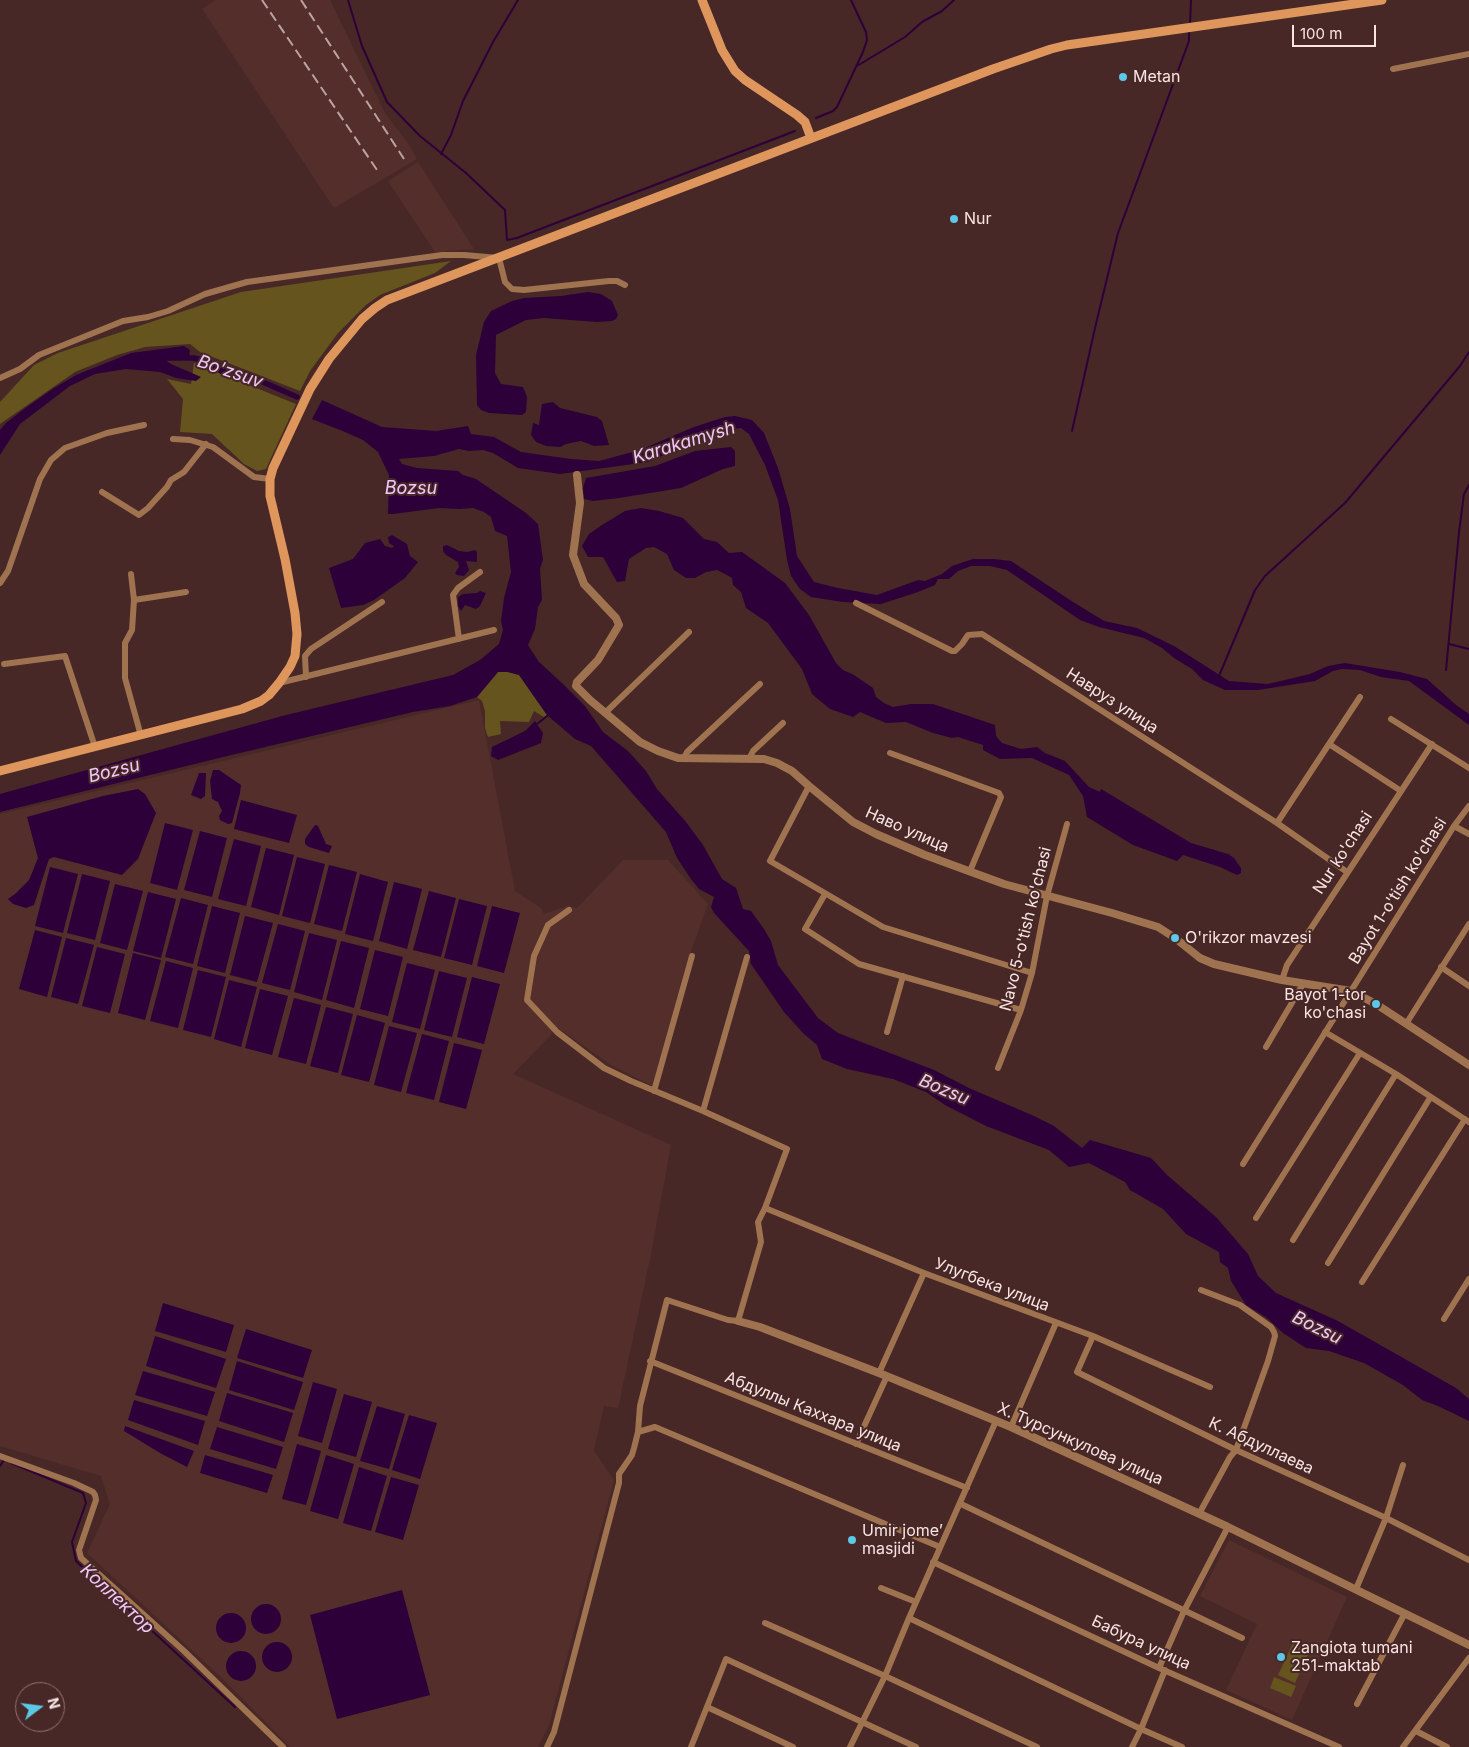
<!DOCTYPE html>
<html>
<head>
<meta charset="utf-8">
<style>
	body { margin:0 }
	#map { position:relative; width:1469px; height:1747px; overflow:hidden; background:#472826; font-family:Inter,sans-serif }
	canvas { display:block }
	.north { position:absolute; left:15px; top:1682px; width:50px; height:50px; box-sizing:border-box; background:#472826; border:1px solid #8f7472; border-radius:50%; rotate:75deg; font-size:14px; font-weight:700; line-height:20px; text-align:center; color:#fae5e3 }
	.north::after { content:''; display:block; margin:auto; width:18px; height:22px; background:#5ac8e6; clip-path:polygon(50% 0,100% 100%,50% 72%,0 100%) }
	.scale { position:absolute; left:1292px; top:25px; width:84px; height:22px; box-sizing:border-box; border:2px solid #fae5e3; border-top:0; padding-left:6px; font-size:15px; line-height:18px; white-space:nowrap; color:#fae5e3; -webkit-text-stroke:4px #472826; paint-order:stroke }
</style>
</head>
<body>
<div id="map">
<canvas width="1469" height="1747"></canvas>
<div class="north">N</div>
<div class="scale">100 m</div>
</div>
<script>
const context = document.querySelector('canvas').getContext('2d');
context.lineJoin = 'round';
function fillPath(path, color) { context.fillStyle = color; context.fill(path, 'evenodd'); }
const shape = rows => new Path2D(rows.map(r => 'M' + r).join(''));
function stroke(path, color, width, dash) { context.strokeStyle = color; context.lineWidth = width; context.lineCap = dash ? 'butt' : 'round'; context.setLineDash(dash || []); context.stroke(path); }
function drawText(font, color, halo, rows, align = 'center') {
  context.font = font + ' Inter,sans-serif'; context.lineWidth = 4; context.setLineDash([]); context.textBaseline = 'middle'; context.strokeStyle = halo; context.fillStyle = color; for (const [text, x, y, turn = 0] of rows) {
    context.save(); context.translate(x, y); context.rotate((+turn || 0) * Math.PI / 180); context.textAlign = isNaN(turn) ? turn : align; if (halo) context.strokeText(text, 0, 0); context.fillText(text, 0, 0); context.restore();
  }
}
fillPath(shape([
	[216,0,330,0,385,113,408,143,417,159,334,208,202,9],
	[418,162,474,249,435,252,388,181],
	[479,700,515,891,541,908,544,914,567,906,577,908,623,860,668,860,708,904,685,968,653,1086,611,1065,558,1028,553,1033,552,1031,551,1035,513,1074,671,1145,651,1254,618,1408,604,1406,594,1451,614,1480,549,1725,538,1747,290,1747,221,1677,87,1553,110,1504,101,1476,0,1446,0,814],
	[1229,1540,1347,1597,1292,1720,1226,1690,1257,1624,1200,1596]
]), '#542e2b');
fillPath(shape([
	[451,261,435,273,380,295,366,305,338,333,310,371,300,391,200,352,190,344,145,347,117,355,75,372,0,424,0,402,34,365,58,353,241,292],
	[194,363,296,404,266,469,257,471,244,464,212,434,180,432,183,399,167,379,191,384],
	[498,672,508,672,519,675,547,715,544,717,534,711,529,722,500,721,501,734,488,737,485,728,485,711,482,701,477,697],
	[1293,1643,1310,1650,1295,1683,1278,1675],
	[1274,1677,1296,1686,1291,1697,1270,1688]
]), '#65541d');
fillPath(shape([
	[588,292,601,294,612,301,618,315,616,319,612,321,597,322,544,318,526,320,496,335,495,373,501,384,523,387,527,397,526,412,522,415,489,413,481,410,477,405,476,355,484,322,491,311,512,301,524,298,561,296],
	[184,346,190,350,189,358,169,356,167,361,171,364,201,377,196,381,176,378,160,372,126,369,95,374,70,386,20,424,0,455,0,430,6,423,24,409,54,388,76,375,131,353],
	[199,356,228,367,223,375,199,362],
	[322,400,382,427,436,431,468,426,471,434,494,437,521,452,571,459,599,461,640,450,694,427,725,417,735,416,752,420,764,433,778,468,790,509,797,556,814,582,838,588,877,595,918,580,925,581,942,574,952,566,973,559,994,559,1011,561,1070,600,1104,621,1137,628,1174,646,1229,681,1268,684,1310,674,1328,666,1345,663,1400,672,1427,679,1456,705,1469,714,1469,725,1409,681,1381,677,1360,670,1342,669,1333,671,1315,681,1258,690,1225,690,1203,680,1192,669,1174,658,1162,648,1144,638,1099,627,1080,620,1007,570,990,566,971,566,958,571,949,579,938,579,935,585,918,592,881,604,843,602,811,597,800,589,791,576,787,560,778,500,765,465,749,434,741,428,723,430,648,462,560,474,518,468,493,453,483,450,469,451,459,449,434,456,399,459,402,464,417,468,458,471,463,475,476,479,526,513,538,524,543,560,540,569,542,600,538,607,535,629,528,645,539,662,562,683,585,706,603,732,628,751,646,771,657,789,686,822,703,845,722,879,736,888,743,909,751,911,764,929,771,941,778,965,818,1018,838,1033,934,1070,969,1088,1034,1116,1054,1126,1082,1148,1090,1140,1151,1158,1167,1175,1216,1217,1248,1254,1258,1276,1276,1293,1338,1321,1456,1388,1469,1399,1469,1421,1438,1406,1422,1400,1403,1385,1364,1363,1329,1351,1306,1348,1283,1333,1267,1318,1246,1305,1231,1281,1228,1268,1220,1262,1219,1252,1186,1234,1163,1209,1130,1190,1125,1182,1089,1163,1069,1167,1049,1150,986,1126,945,1105,926,1092,893,1079,847,1069,822,1059,817,1045,804,1034,784,1012,751,964,749,951,714,913,711,907,714,897,699,889,691,879,677,858,666,832,591,746,575,739,547,715,519,675,508,672,498,672,477,697,450,706,413,712,219,758,0,812,0,794,286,715,453,675,480,660,499,644,503,630,501,621,504,598,511,572,507,536,495,531,491,517,484,512,473,508,459,509,439,508,393,514,388,514,389,475,378,452,363,440,345,432,312,419],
	[553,402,560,408,597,417,602,421,609,445,594,446,581,441,566,444,560,447,546,446,536,442,531,435,533,423,539,425,542,404],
	[731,447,735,451,735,466,723,469,681,488,619,498,593,501,584,499,583,488,586,478,655,466,695,451],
	[641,508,659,511,683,518,704,539,717,542,729,553,742,552,785,583,809,615,836,663,843,670,854,675,873,688,876,697,884,703,893,707,911,704,933,704,995,725,996,736,1002,743,1021,749,1037,747,1045,753,1065,761,1089,787,1100,792,1101,789,1191,843,1228,854,1234,858,1241,868,1241,873,1237,875,1220,867,1183,855,1177,861,1133,845,1087,817,1083,796,1069,775,1032,758,1000,759,983,750,983,745,958,737,952,738,933,733,906,722,886,723,860,712,853,717,830,709,812,694,802,669,768,623,746,608,741,592,733,585,732,578,727,575,717,570,706,572,695,578,686,578,674,570,667,554,654,547,646,548,629,559,625,581,617,582,603,557,588,557,582,546,589,534,602,525,625,511],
	[392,535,407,544,410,556,418,562,405,578,374,600,363,605,341,608,329,568,353,559,365,543,380,539,385,546,392,548,394,546,389,543,388,537],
	[447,545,459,551,467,552,475,550,477,552,477,562,466,561,469,570,464,576,457,575,455,573,459,567,458,562,446,555,443,551,443,546],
	[480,591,486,593,480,606,476,609,465,605,461,611,458,606,458,597,463,594,477,593],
	[535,721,543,733,541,743,498,760,491,756,492,747,525,731],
	[213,770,219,770,241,785,240,793,232,823,228,824,220,820,219,816,222,811,218,802,212,799,210,781],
	[199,773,206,773,205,796,201,799,191,795],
	[138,789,145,794,156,813,138,859,122,875,54,857,49,859,34,905,26,908,13,904,8,899,15,894,29,880,38,858,27,817,103,796],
	[241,800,297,815,289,843,234,829],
	[165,823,193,830,177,890,150,883],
	[315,825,318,826,326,844,332,846,329,853,309,847,305,844,305,839],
	[200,831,227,838,212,897,184,890],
	[234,839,261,846,246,906,218,899],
	[266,848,294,855,279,915,251,907],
	[297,857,325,864,310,923,282,916],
	[329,865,357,872,342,931,314,924],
	[50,867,78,874,63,933,35,926],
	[82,874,110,881,95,940,67,933],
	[360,874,388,882,373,941,345,934],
	[394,882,422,889,407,949,379,941],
	[115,884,143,891,127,950,100,943],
	[429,891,456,898,441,957,413,950],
	[148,892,176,899,161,958,133,951],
	[181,898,208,905,193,964,165,957],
	[459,899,487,906,472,965,444,958],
	[212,906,240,913,225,973,197,966],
	[492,906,520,913,504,973,477,966],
	[245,916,273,923,257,982,230,975],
	[278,924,305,931,290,990,262,983],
	[35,930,62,937,47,997,19,989],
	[309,933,337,940,322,1000,294,992],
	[66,938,94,945,78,1004,51,997],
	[341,941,369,948,354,1008,326,1000],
	[97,947,125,954,110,1013,82,1006],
	[375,950,403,957,388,1016,360,1009],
	[133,953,161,960,145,1020,118,1013],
	[166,961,193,968,178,1028,150,1021],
	[407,963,435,970,420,1029,392,1022],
	[198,970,226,977,211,1037,183,1030],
	[439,971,467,978,452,1037,424,1030],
	[472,977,500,984,484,1044,457,1037],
	[229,980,257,987,241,1047,214,1039],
	[260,989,288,996,272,1055,245,1048],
	[294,998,321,1005,306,1064,278,1057],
	[326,1007,353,1014,338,1073,310,1066],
	[357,1015,385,1023,369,1082,341,1075],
	[389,1026,417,1033,401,1092,374,1085],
	[422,1034,449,1041,434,1100,406,1093],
	[454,1043,482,1050,466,1109,439,1102],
	[163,1303,234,1325,226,1352,155,1331],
	[246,1329,312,1350,303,1378,237,1358],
	[155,1336,226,1359,216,1388,146,1366],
	[237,1361,303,1382,294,1410,229,1390],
	[143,1371,215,1392,207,1416,135,1395],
	[313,1382,337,1389,322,1443,298,1436],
	[227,1393,293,1413,284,1442,219,1421],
	[344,1394,372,1402,356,1457,328,1449],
	[134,1400,205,1421,198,1445,128,1420],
	[377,1406,405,1414,389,1469,360,1461],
	[409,1415,437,1423,420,1479,392,1470],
	[125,1426,194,1451,187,1467,160,1453,124,1431],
	[217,1427,283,1447,276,1469,210,1449],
	[297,1444,321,1451,306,1505,282,1499],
	[205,1455,273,1475,267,1493,200,1473],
	[326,1455,354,1464,338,1519,310,1511],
	[359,1467,387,1476,371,1531,343,1523],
	[391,1477,419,1485,403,1540,375,1532],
	[402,1590,430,1695,337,1719,310,1615],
	'251 1619a15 15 0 1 1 30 0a15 15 0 1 1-30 0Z',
	'216 1628a15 15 0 1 1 30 0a15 15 0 1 1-30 0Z',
	'262 1657a15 15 0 1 1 30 0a15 15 0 1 1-30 0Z',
	'226 1666a15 15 0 1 1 30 0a15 15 0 1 1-30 0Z'
]), '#2d0039');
stroke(shape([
	[348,0,362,46,387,102,420,136,466,173,505,210,507,240,517,238,795,131],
	[1190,24,1191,0],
	[857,66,905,37,922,22,942,11,954,0],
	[816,118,833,111,837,107,863,52,867,40,866,32,851,0],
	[441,154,451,135,463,101,493,42,518,0],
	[1072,431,1095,328,1118,233,1189,41,1189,31],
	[1449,644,1469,649],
	[1446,670,1459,532,1464,494,1469,485],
	[1219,676,1255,590,1265,576,1345,503,1460,366,1469,352],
	[537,724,551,713],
	[11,1463,83,1493,86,1503,72,1542,76,1561,235,1707],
	[0,1466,4,1460]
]), '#2d0039', 2);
stroke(shape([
	[162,358,194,358,205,361],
	[220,366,247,375,297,397]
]), '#2d0039', 5.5);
stroke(shape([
	[1393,69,1469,54],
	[0,378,20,369,39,355,123,321,148,317,168,311,205,294,247,282,442,255,464,255,499,258,505,282,512,289,524,290,609,281,617,281,625,285],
	[173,439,190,440,213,447,254,477,270,479],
	[102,492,139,515,148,508,167,487,171,480,184,472,206,444],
	[131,574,134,600,132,630,125,643,125,678,141,736],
	[0,583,8,571,40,479,51,460,65,448,107,433,144,425],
	[134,600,186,592],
	[856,603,952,651,955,651,962,644,968,635,982,634,1277,823,1347,872],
	[459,639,453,595,458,588,480,572],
	[4,664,65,656,95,747],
	[306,677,305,656,311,649,382,602],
	[279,683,494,630],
	[606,712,689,632],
	[1391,719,1469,768],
	[1329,744,1401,791],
	[890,753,999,793,1001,797,970,871],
	[684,758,687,752,760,684],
	[749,759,753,751,783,723],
	[809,786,770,861,883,927,1032,973],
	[1277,823,1360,697],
	[1454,826,1469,834],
	[825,894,805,929,859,964,1021,1010],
	[1441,967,1469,986],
	[1282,980,1287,965,1432,744],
	[1406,1024,1469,924],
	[887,1032,903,976],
	[1325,1032,1396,1074,1469,1122],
	[1266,1047,1303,984],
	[998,1068,1021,1010,1032,973,1047,896,1067,824],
	[654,1091,692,956],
	[703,1111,747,957],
	[1243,1164,1454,826,1469,806],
	[765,1208,924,1273,1093,1336,1210,1387],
	[1256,1218,1360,1053],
	[1293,1240,1396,1074],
	[1328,1263,1430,1098],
	[1362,1282,1465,1119],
	[1444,1319,1469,1279],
	[1093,1336,1077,1372,1236,1450,1386,1518,1469,1560],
	[650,1361,967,1488],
	[879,1373,924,1273],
	[1011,1427,1056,1323],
	[638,1432,655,1427,940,1547],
	[856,1444,887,1376],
	[0,1456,74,1483,93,1492,95,1495,96,1500,79,1550,81,1558,184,1651,283,1747],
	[961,1504,1242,1638],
	[1199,1514,1230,1457,1236,1450,1268,1361,1275,1336,1274,1332,1271,1327,1240,1305,1201,1290],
	[933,1562,1159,1668,1339,1747],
	[881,1588,916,1602],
	[1356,1589,1386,1518,1403,1465],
	[909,1618,1141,1729,1182,1747],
	[765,1623,885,1676,1037,1747],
	[1159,1668,1184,1611,1228,1527],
	[1357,1704,1405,1613],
	[707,1707,793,1747],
	[1416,1731,1447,1747],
	[547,1747,554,1732,619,1483,619,1474,632,1455,634,1448,638,1432,640,1406,667,1300,728,1320,738,1321,761,1242,758,1222,765,1208,787,1149,703,1111,631,1081,604,1068,557,1032,527,1000,534,956,548,925,569,910],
	[691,1747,726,1659,916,1747],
	[850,1747,885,1676,909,1618,996,1421],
	[1132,1747,1141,1729,1165,1670],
	[1403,1747,1469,1658]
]), '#a07350', 6);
stroke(shape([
	[577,475,580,503,573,555,584,584,616,618,619,625,598,660,577,682,576,686,590,700,640,742,658,751,678,758,764,759,777,763,792,771,809,786,853,822,876,834,925,855,1004,884,1112,913,1158,927,1175,938,1200,958,1214,964,1282,980,1351,991,1376,1004,1469,1065],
	[738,1321,760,1327,879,1373,1011,1427,1228,1527,1469,1645]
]), '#a07350', 8);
stroke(shape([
	[702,0,722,50,735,71,745,80,797,115,805,122,811,138],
	[0,771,242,709,261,701,269,695,279,683,290,667,295,656,297,634,295,613,285,559,270,496,270,479,273,468,310,389,329,359,362,319,375,308,387,300,993,69,1051,49,1067,45,1382,0]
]), '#df965d', 9);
stroke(shape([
	[262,0,377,170],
	[301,0,404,159]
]), '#bba3a1', 2, [10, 5]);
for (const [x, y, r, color] of [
	[1123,77,5,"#5ac8e6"],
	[954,219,5,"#5ac8e6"],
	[1175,938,5,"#5ac8e6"],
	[1376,1004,5,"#5ac8e6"],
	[852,1540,5,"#5ac8e6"],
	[1281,1657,5,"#5ac8e6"]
]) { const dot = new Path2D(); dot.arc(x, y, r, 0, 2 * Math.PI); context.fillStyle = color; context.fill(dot); stroke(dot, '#472826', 2); }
drawText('16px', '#fae5e3', '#472826', [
	["Metan",1133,77],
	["Nur",964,219],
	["O'rikzor mavzesi",1185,938],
	["Bayot 1-tor",1366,995,"right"],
	["ko'chasi",1366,1013,"right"],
	["Umir jome’",862,1531],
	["masjidi",862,1549],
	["Zangiota tumani",1291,1648],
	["251-maktab",1291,1666]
], 'left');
drawText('16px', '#fae5e3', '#472826', [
	["Навруз улица",1112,701,33],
	["Наво улица",907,830,24],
	["Nur ko'chasi",1343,853,-57],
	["Bayot 1-o'tish ko'chasi",1398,891,-58],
	["Navo 5-o'tish ko'chasi",1026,929,-76],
	["Улугбека улица",992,1285,21],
	["Абдуллы Каххара улица",813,1412,22],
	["Х. Турсункулова улица",1080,1444,24],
	["К. Абдуллаева",1261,1446,25],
	["Бабура улица",1141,1643,25]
]);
drawText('italic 18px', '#f0c8fd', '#472826', [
	["Bo'zsuv",230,372,19],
	["Karakamysh",684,443,-17],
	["Bozsu",411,489],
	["Bozsu",114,771,-14],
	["Bozsu",944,1090,23],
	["Bozsu",1317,1328,26],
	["Коллектор",117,1599,43]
]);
</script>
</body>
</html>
